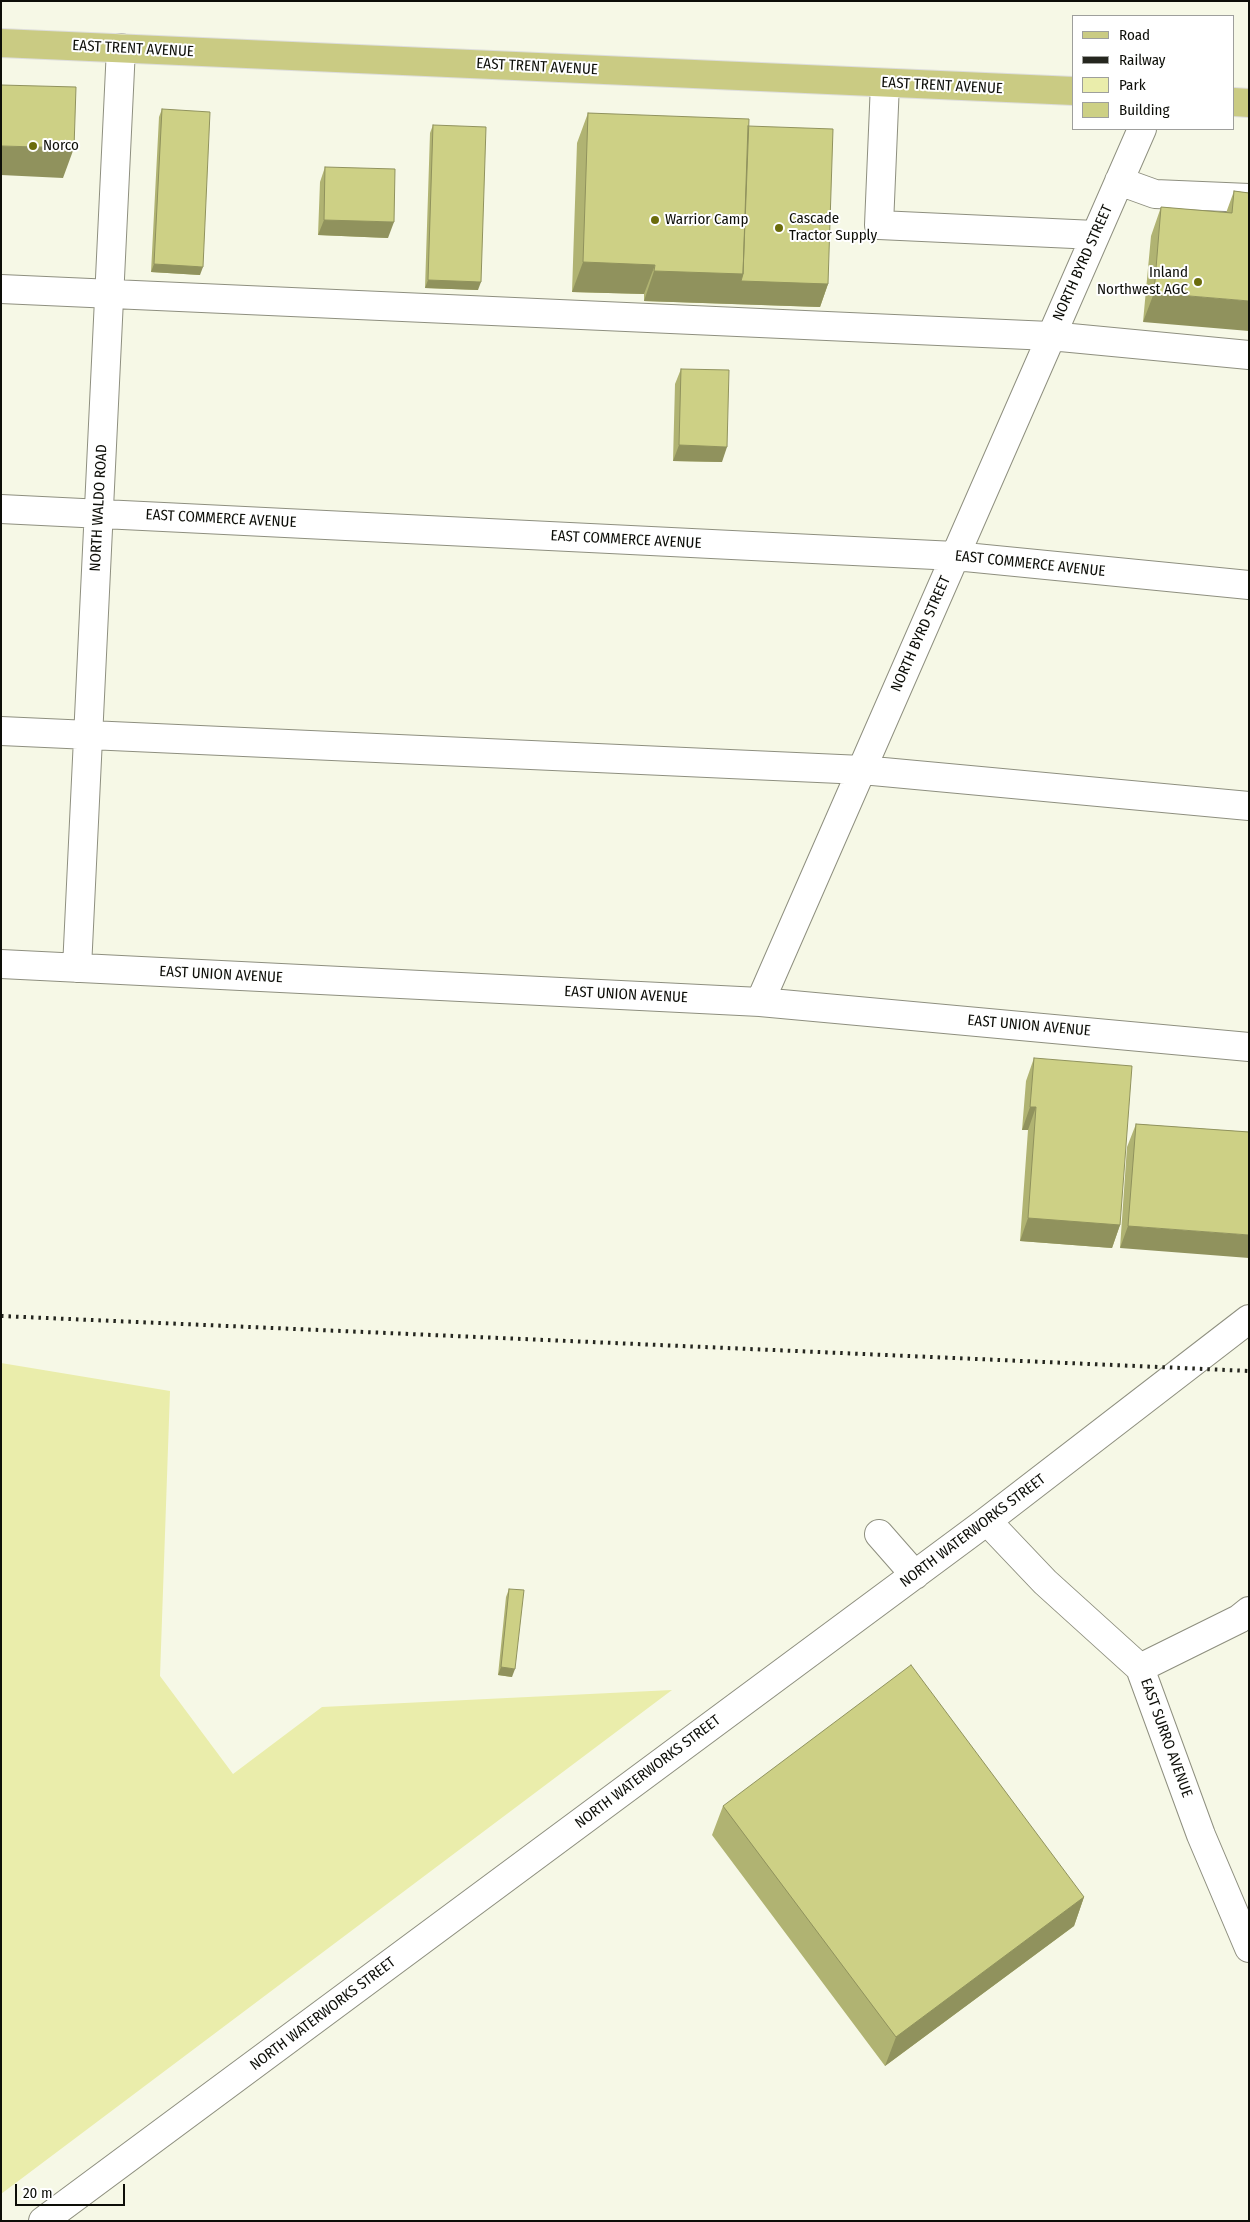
<!DOCTYPE html>
<html>
<head>
<meta charset="utf-8">
<style>
	body { margin:0 }
	#map { position:relative; width:1250px; height:2222px; overflow:hidden; background:#f6f8e6; font-family:"Fira Sans Condensed",sans-serif }
	canvas { display:block }
	.frame { position:absolute; inset:0; border:2px solid #0d0e08; pointer-events:none }
	.legend { position:absolute; left:1072px; top:15px; width:162px; height:115px; box-sizing:border-box; background:#fff; border:1px solid #9e9f9c; margin:0; padding:6px 9px; list-style:none; font-size:15px; color:#0d0e08 }
	.legend li { display:flex; align-items:center; gap:10px; height:25px }
	.legend b { width:25px; border:1px solid #9e9f9c }
	.scale { position:absolute; left:15px; top:2184px; width:110px; height:22px; box-sizing:border-box; border:2px solid #0d0e08; border-top:0; padding-left:6px; font-size:15px; line-height:18px; white-space:nowrap; color:#0d0e08; -webkit-text-stroke:4px #fff; paint-order:stroke }
</style>
</head>
<body>
<div id="map">
<canvas width="1250" height="2222"></canvas>
<div class="frame"></div>
<ul class="legend">
<li><b style="height:6px;background:#cacb83"></b>Road</li>
<li><b style="height:6px;background:#25261f"></b>Railway</li>
<li><b style="height:14px;background:#eaedab"></b>Park</li>
<li><b style="height:14px;background:#cdd085"></b>Building</li>
</ul>
<div class="scale">20 m</div>
</div>
<script>
const context = document.querySelector('canvas').getContext('2d');
context.lineJoin = 'round';
function fillPath(path, color) { context.fillStyle = color; context.fill(path, 'evenodd'); }
const shape = rows => new Path2D(rows.map(r => 'M' + r).join(''));
function stroke(path, color, width, dash) { context.strokeStyle = color; context.lineWidth = width; context.lineCap = dash ? 'butt' : 'round'; context.setLineDash(dash || []); context.stroke(path); }
function drawText(font, color, halo, rows, align = 'center') {
  context.font = font + ' "Fira Sans Condensed",sans-serif'; context.lineWidth = 4; context.setLineDash([]); context.textBaseline = 'middle'; context.strokeStyle = halo; context.fillStyle = color; for (const [text, x, y, turn = 0] of rows) {
    context.save(); context.translate(x, y); context.rotate((+turn || 0) * Math.PI / 180); context.textAlign = isNaN(turn) ? turn : align; if (halo) context.strokeText(text, 0, 0); context.fillText(text, 0, 0); context.restore();
  }
}
fillPath(shape([
	[1,1363,170,1391,160,1676,233,1774,322,1707,672,1690,1,2194]
]), '#eaedab');
const minor = shape([
	[885,83,879,225,1095,235],
	[1119,181,1155,194,1249,198],
	[1,289,1050,336,1249,355],
	[1,509,955,556,1249,585],
	[1,731,862,770,1249,806],
	[1,964,760,1002,1249,1047],
	[77,968,121,48],
	[760,1002,1142,129],
	[987,1521,1045,1582,1140,1668,1201,1835,1249,1948],
	[879,1534,915,1575],
	[1140,1668,1239,1619,1249,1611],
	[43,2221,987,1521,1249,1319]
]);
const major = shape([
	[1,43,1074,91],
	[1234,102,1249,103]
]);
stroke(minor, '#8e8f7f', 30);
stroke(major, '#dddddc', 30);
stroke(minor, '#fff', 28);
stroke(major, '#cacb83', 28);
stroke(shape([
	[1,1316,1249,1371]
]), '#25261f', 4, [2.5, 5]);
fillPath(shape([
	[162,109,200,275,151,272,159,117],
	[588,113,748,126,828,284,820,307,644,301,644,294,572,292,577,143],
	[433,125,478,290,425,288,430,133],
	[325,167,388,238,318,235,320,182],
	[1234,191,1249,193,1143,322,1151,236,1161,207,1226,213],
	[681,369,722,462,673,461,675,384],
	[1034,1058,1120,1225,1112,1248,1020,1241,1028,1130,1022,1130,1026,1081],
	[1136,1124,1249,1132,1120,1248,1127,1147],
	[509,1589,512,1677,498,1675,506,1597],
	[723,1806,1084,1897,1074,1926,885,2066,712,1835]
]), '#b0b372');
fillPath(shape([
	[1,146,74,148,63,178,1,175],
	[324,220,394,222,388,238,318,235],
	[583,262,655,265,644,294,572,292],
	[154,264,203,267,200,275,151,272],
	[654,271,743,274,828,284,820,307,644,301],
	[428,280,481,282,478,290,425,288],
	[1154,293,1249,301,1249,331,1143,322],
	[679,445,727,447,722,462,673,461],
	[1030,1107,1036,1107,1028,1130,1022,1130],
	[1028,1218,1120,1225,1112,1248,1020,1241],
	[1128,1226,1249,1235,1249,1258,1120,1248],
	[501,1667,515,1669,512,1677,498,1675],
	[1084,1897,1074,1926,885,2066,896,2037]
]), '#90925d');
const building = shape([
	[1,85,76,87,74,148,1,146,1,85],
	[162,109,210,112,203,267,154,264,162,109],
	[588,113,749,119,743,274,654,271,655,265,583,262,588,113],
	[433,125,486,127,481,282,428,280,433,125],
	[748,126,833,129,828,284,741,281,743,274,748,126],
	[325,167,395,169,394,222,324,220,325,167],
	[1234,191,1249,193,1249,301,1154,293,1161,207,1232,213,1234,191],
	[681,369,729,370,727,447,679,445,681,369],
	[1034,1058,1132,1066,1120,1225,1028,1218,1036,1107,1030,1107,1034,1058],
	[1136,1124,1249,1132,1249,1235,1128,1226,1136,1124],
	[509,1589,524,1590,515,1669,501,1667,509,1589],
	[911,1665,1084,1897,896,2037,723,1806,911,1665]
]);
fillPath(building, '#cdd085');
stroke(building, '#90925d', 1);
for (const [x, y, r, color] of [
	[33,146,5,"#6b6c0c"],
	[655,220,5,"#6b6c0c"],
	[779,228,5,"#6b6c0c"],
	[1198,282,5,"#6b6c0c"]
]) { const dot = new Path2D(); dot.arc(x, y, r, 0, 2 * Math.PI); context.fillStyle = color; context.fill(dot); stroke(dot, '#fff', 2); }
drawText('15px', '#0d0e08', '#fff', [
	["EAST TRENT AVENUE",133,49,3],
	["EAST TRENT AVENUE",537,67,3],
	["EAST TRENT AVENUE",942,86,3],
	["NORTH BYRD STREET",1083,263,-66],
	["NORTH WALDO ROAD",99,508,-87],
	["EAST COMMERCE AVENUE",221,519,3],
	["EAST COMMERCE AVENUE",626,540,3],
	["EAST COMMERCE AVENUE",1030,564,6],
	["NORTH BYRD STREET",921,634,-66],
	["EAST UNION AVENUE",221,975,3],
	["EAST UNION AVENUE",626,995,3],
	["EAST UNION AVENUE",1029,1026,5],
	["NORTH WATERWORKS STREET",973,1531,-37],
	["EAST SURRO AVENUE",1166,1738,70],
	["NORTH WATERWORKS STREET",648,1772,-37],
	["NORTH WATERWORKS STREET",323,2014,-37]
]);
drawText('15px', '#0d0e08', '#fff', [
	["Norco",43,146],
	["Cascade",789,219],
	["Tractor Supply",789,236],
	["Warrior Camp",665,220],
	["Inland",1188,273,"right"],
	["Northwest AGC",1188,290,"right"]
], 'left');
</script>
</body>
</html>
